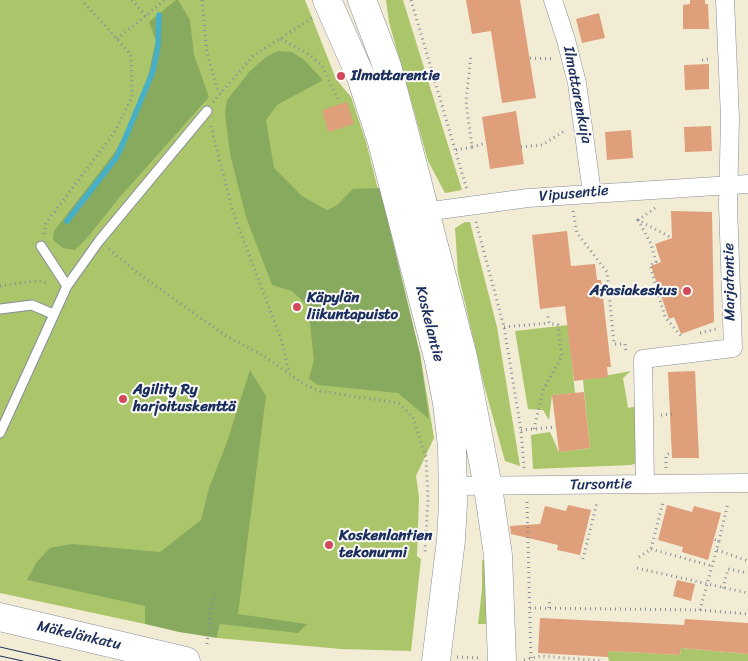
<!DOCTYPE html>
<html>
<head>
<meta charset="utf-8">
<style>
	body { margin:0 }
	canvas { display:block; background:#f2ecd5 }
</style>
</head>
<body>
<canvas width="748" height="661"></canvas>
<script>
const context = document.querySelector('canvas').getContext('2d');
context.lineJoin = 'round';
function fillPath(path, color) { context.fillStyle = color; context.fill(path, 'evenodd'); }
const shape = rows => new Path2D(rows.map(r => 'M' + r).join(''));
function stroke(path, color, width, dash) { context.strokeStyle = color; context.lineWidth = width; context.lineCap = dash ? 'butt' : 'round'; context.setLineDash(dash || []); context.stroke(path); }
function drawText(font, color, halo, rows, align = 'center') {
  context.font = font + ' Sriracha,sans-serif'; context.lineWidth = 4; context.setLineDash([]); context.textBaseline = 'middle'; context.strokeStyle = halo; context.fillStyle = color; for (const [text, x, y, turn = 0] of rows) {
    context.save(); context.translate(x, y); context.rotate((+turn || 0) * Math.PI / 180); context.textAlign = isNaN(turn) ? turn : align; if (halo) context.strokeText(text, 0, 0); context.fillText(text, 0, 0); context.restore();
  }
}
fillPath(shape([
	[0,0,305,0,336,79,351,97,366,142,420,354,434,438,416,476,419,497,417,556,421,559,411,651,341,649,217,638,220,624,145,606,145,624,0,593],
	[386,0,403,0,462,190,445,193,428,161,389,22],
	[465,222,470,222,497,327,520,466,505,461,484,385,458,273,455,228],
	[568,325,575,393,552,395,549,420,543,410,528,409,515,331],
	[631,371,623,378,628,408,637,406,637,463,631,465,533,469,531,435,550,432,559,452,590,448,583,380],
	[482,560,487,561,489,624,478,624,482,590],
	[681,648,748,654,748,661,609,661,608,657,608,651,680,655]
]), '#abc56b');
fillPath(shape([
	[176,0,178,0,190,20,194,55,209,97,119,198,87,238,75,250,63,248,53,240,54,231,115,152,132,121,147,81,156,40,149,22],
	[278,51,292,52,303,59,323,80,277,105,266,120,274,168,302,196,327,210,337,205,353,189,380,188,420,354,429,419,398,393,318,385,309,379,314,360,308,306,292,291,272,285,246,217,230,154,225,113,227,100,250,71,266,57],
	[250,370,266,396,238,614,307,624,298,633,220,624,217,638,179,632,145,624,145,606,27,580,36,563,50,548,72,544,160,552,201,520,209,488,227,442]
]), '#88aa5f');
stroke(shape([
	[67,221,116,158,124,141,153,71,158,46,159,15]
]), '#47afc6', 5.5);
fillPath(shape([
	[466,0,520,0,536,98,502,103,491,31,472,34],
	[690,0,705,0,705,4,708,4,709,29,683,29,683,5,690,4],
	[599,13,605,38,582,43,576,19],
	[709,64,709,89,685,90,684,65],
	[347,102,354,124,328,132,322,110],
	[516,111,524,164,490,169,482,117],
	[711,126,712,151,685,152,684,127],
	[631,130,633,158,607,160,605,132],
	[671,211,712,212,714,322,681,334,674,317,669,319,651,266,661,262,655,244,672,238],
	[567,231,571,266,595,264,597,280,601,280,611,367,607,367,608,377,574,381,565,306,540,309,532,235],
	[695,371,699,458,672,458,668,372],
	[584,392,590,448,559,452,552,395],
	[568,505,591,510,580,555,557,550,558,545,511,534,510,526,540,524,545,506,566,511],
	[667,505,692,512,694,506,721,513,708,560,682,552,683,547,658,540],
	[677,580,695,584,691,601,673,596],
	[540,618,684,625,685,619,748,623,748,654,681,648,680,655,608,651,608,657,538,653]
]), '#de9f7a');
const lane = shape([
	[67,286,99,241,207,111],
	[0,309,32,305,53,314],
	[0,433,67,286,41,246]
]);
const street = shape([
	[553,0,566,40,577,83,592,193],
	[417,213,528,198,748,184],
	[645,484,643,359,733,348,728,205,730,118,725,0],
	[453,486,748,483]
]);
const primary = shape([
	[327,0,361,77,382,142,439,361,447,403,452,446,453,503,451,540,436,661],
	[362,0,387,66,463,357,488,487,498,555,502,661],
	[0,617,186,661]
]);
stroke(lane, '#868e9a', 11);
stroke(street, '#868e9a', 19);
stroke(primary, '#868e9a', 29);
stroke(shape([
	[132,0,146,16],
	[202,0,207,53,217,88,221,92],
	[411,0,467,190],
	[117,39,165,0],
	[281,39,310,55,322,66,338,99],
	[530,58,554,59],
	[702,60,710,59],
	[213,102,253,56,312,18],
	[211,126,233,212,282,342,289,372],
	[472,147,486,143],
	[521,147,542,145,566,130],
	[456,150,472,147,466,101,471,55],
	[655,208,638,220,672,238],
	[573,211,577,233,607,272,614,344,625,344,626,352],
	[638,220,651,244,656,262,650,265,665,317,681,336],
	[476,222,504,327,521,430,524,468],
	[44,234,46,223,114,133,132,97,131,55,82,0],
	[109,249,139,274,226,336,264,356,305,385,320,391,398,403,405,409,413,418,426,457,428,499,425,552],
	[0,286,37,281,49,283],
	[504,327,549,323],
	[700,333,716,329],
	[661,415,672,414],
	[534,429,543,390,562,356,558,325,549,323,548,316],
	[521,430,556,427],
	[666,468,666,455,672,452],
	[527,502,531,660],
	[719,541,728,503],
	[651,549,712,566],
	[717,550,748,561],
	[639,557,651,549,663,502],
	[583,559,597,502],
	[637,568,748,593],
	[723,588,728,569,748,573],
	[530,608,700,610,748,614],
	[549,608,550,598],
	[700,610,719,541,713,539],
	[207,644,211,608,216,591],
	[457,657,481,658],
	[524,660,541,656,603,661]
]), '#868e9a', 3, [1, 4]);
stroke(lane, '#fff', 9);
stroke(street, '#fff', 18);
stroke(primary, '#fff', 28);
stroke(shape([
	[0,647,61,661],
	[0,656,23,661]
]), '#1b2f5e', 1);
for (const [x, y, r, color] of [
	[341,76,5,"#d1495b"],
	[687,291,5,"#d1495b"],
	[297,307,5,"#d1495b"],
	[123,399,5,"#d1495b"],
	[329,545,5,"#d1495b"]
]) { const dot = new Path2D(); dot.arc(x, y, r, 0, 2 * Math.PI); context.fillStyle = color; context.fill(dot); stroke(dot, '#fdfcf7', 2); }
drawText('bold 15px', '#1b2f5e', '#fdfcf7', [
	["Ilmattarentie",351,76],
	["Afasiakeskus",677,291,"right"],
	["Käpylän",307,298],
	["liikuntapuisto",307,315],
	["Agility Ry",133,390],
	["harjoituskenttä",133,407],
	["Koskenlantien",339,536],
	["tekonurmi",339,553]
], 'left');
drawText('15px', '#1b2f5e', '#fdfcf7', [
	["Ilmattarenkuja",577,95,79],
	["Vipusentie",574,194,-5],
	["Marjatantie",730,282,-91],
	["Koskelantie",429,324,76],
	["Tursontie",601,485,-1],
	["Mäkelänkatu",79,636,13]
]);
</script>
</body>
</html>
